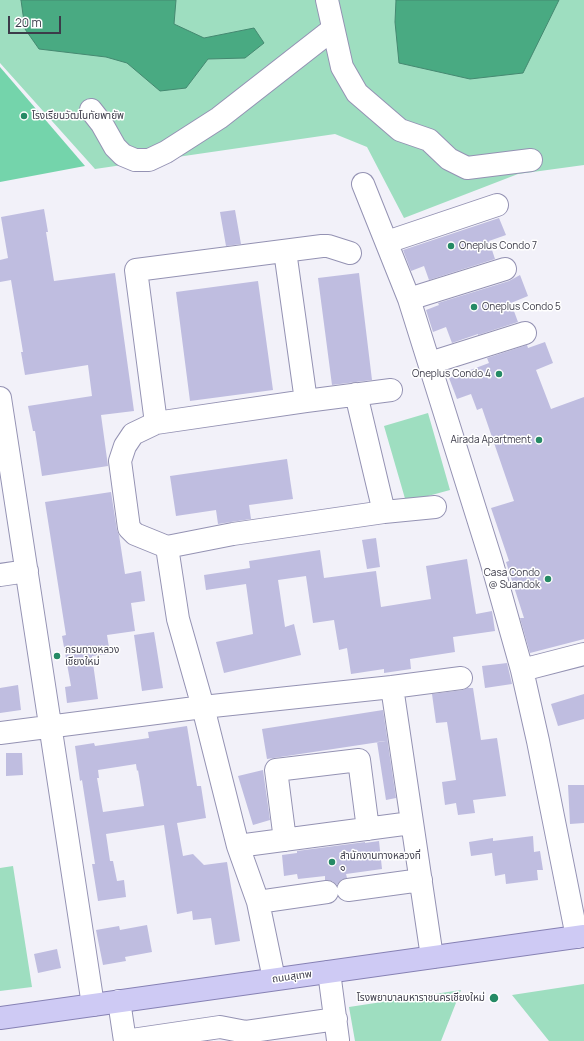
<!DOCTYPE html>
<html>
<head>
<meta charset="utf-8">
<style>
	body { margin:0 }
	#map { position:relative; width:584px; height:1041px; overflow:hidden; background:#f2f1f9; font-family:Manrope,sans-serif }
	canvas { display:block }
	.scale { position:absolute; left:8px; top:16px; width:53px; height:18px; box-sizing:border-box; border:2px solid #3c3b49; border-top:0; padding-left:5px; font-size:12px; line-height:14px; white-space:nowrap; color:#3c3b49; -webkit-text-stroke:3px #fff; paint-order:stroke }
</style>
</head>
<body>
<div id="map">
<canvas width="584" height="1041"></canvas>
<div class="scale">20 m</div>
</div>
<script>
const context = document.querySelector('canvas').getContext('2d');
context.lineJoin = 'round';
function fillPath(path, color) { context.fillStyle = color; context.fill(path, 'evenodd'); }
const shape = rows => new Path2D(rows.map(r => 'M' + r).join(''));
function stroke(path, color, width, dash) { context.strokeStyle = color; context.lineWidth = width; context.lineCap = dash ? 'butt' : 'round'; context.setLineDash(dash || []); context.stroke(path); }
function drawText(font, color, halo, rows, align = 'center') {
  context.font = font + ' Manrope,"Noto Sans Thai",sans-serif'; context.lineWidth = 3; context.setLineDash([]); context.textBaseline = 'middle'; context.strokeStyle = halo; context.fillStyle = color; for (const [text, x, y, turn = 0] of rows) {
    context.save(); context.translate(x, y); context.rotate((+turn || 0) * Math.PI / 180); context.textAlign = isNaN(turn) ? turn : align; if (halo) context.strokeText(text, 0, 0); context.fillText(text, 0, 0); context.restore();
  }
}
fillPath(shape([
	[0,0,584,0,584,165,518,174,404,218,367,147,335,134,95,169,0,63],
	[428,413,450,490,406,502,384,426],
	[13,866,32,987,0,991,0,868],
	[584,984,584,1041,549,1041,512,995],
	[461,990,441,1041,355,1041,349,1007]
]), '#9edec0');
fillPath(shape([
	[0,67,85,166,0,182]
]), '#74d4ab');
const water = shape([
	[21,0,176,0,174,24,204,38,254,28,264,43,245,58,208,59,186,88,160,91,127,63,106,57,39,49,25,29,21,0],
	[396,0,559,0,523,73,470,79,399,63,395,22,396,0]
]);
fillPath(water, '#49aa82');
stroke(water, '#458971', 1);
fillPath(shape([
	[44,209,48,232,46,232,54,281,115,273,134,411,101,415,108,466,42,476,35,431,33,431,28,406,92,396,88,365,25,375,21,352,23,352,11,280,0,282,0,260,8,258,1,217],
	[235,210,241,244,226,246,220,212],
	[499,218,506,235,489,241,495,259,429,280,424,266,411,271,403,250],
	[359,273,372,380,332,385,318,278],
	[520,275,528,296,511,303,518,322,478,335,478,334,452,343,446,327,433,332,426,310,439,305,438,303,509,281],
	[258,281,273,390,190,401,176,292],
	[545,342,553,363,536,370,551,409,584,397,584,639,530,653,520,618,524,618,506,562,509,561,491,508,514,501,482,408,477,410,471,394,457,399,449,378,489,363,487,358,527,345,528,348],
	[287,459,293,499,249,505,251,519,218,524,216,510,176,516,170,476],
	[111,492,117,530,119,535,125,574,141,571,145,601,131,603,135,631,107,635,110,654,92,656,98,699,67,703,65,687,71,686,62,636,66,635,45,502],
	[376,538,380,567,367,569,362,540],
	[320,550,324,578,376,571,381,607,431,599,426,566,467,559,476,614,492,611,495,631,453,637,455,652,410,659,411,669,384,673,384,669,351,674,347,648,339,650,334,620,313,623,306,576,278,580,285,627,294,624,301,655,224,673,216,642,253,634,246,584,206,590,204,575,250,568,249,561],
	[154,632,163,688,142,691,134,635],
	[507,663,512,684,485,688,482,666],
	[18,685,21,710,0,713,0,688],
	[467,688,473,688,481,740,497,738,506,796,473,800,475,813,458,815,456,803,445,805,442,782,456,780,447,722,436,723,432,694,463,690],
	[584,694,584,719,558,726,551,704],
	[383,710,396,798,386,800,377,742,386,741,267,759,262,729],
	[187,726,197,786,201,786,206,818,177,823,183,856,193,854,204,865,227,862,240,941,215,945,211,918,193,920,192,911,177,914,164,825,106,834,110,861,113,861,117,881,124,880,126,897,98,901,92,864,95,864,82,780,80,781,75,746,94,743,95,746,149,738,148,732],
	[136,764,137,771,138,770,144,806,103,812,97,778,99,778,98,770],
	[6,753,22,753,23,775,6,776],
	[263,770,270,820,253,825,238,776],
	[568,785,584,785,584,823,570,824],
	[533,836,534,852,540,851,543,870,537,870,538,880,506,884,505,874,495,876,492,853,471,856,469,842,493,838,493,841],
	[379,841,382,869,346,874,347,878,341,880,337,885,332,881,325,880,325,876,298,879,297,874,284,876,282,855,297,853,297,851,365,842,365,843],
	[147,925,152,952,125,957,126,961,103,965,96,930,119,926,120,930],
	[57,949,61,968,38,973,34,954]
]), '#bfbde0');
const minor = shape([
	[327,0,342,67,357,93,400,130,429,140,449,159,467,168,531,160],
	[91,110,102,124,115,147,123,155,135,160,149,160,166,152,219,118,333,29],
	[363,184,409,299,491,560,522,670,538,741,577,937],
	[387,242,497,205],
	[285,251,306,401],
	[409,299,505,269],
	[430,363,525,333],
	[391,390,306,401,156,423,133,434,125,446,120,461,129,528,135,534,167,547,178,619,203,707,238,846,411,823],
	[356,394,384,512],
	[0,398,93,1005],
	[156,423,136,270,322,246,328,246,350,253],
	[167,547,233,534,384,512,435,507],
	[0,575,27,571],
	[522,670,584,654],
	[392,687,432,957],
	[0,733,203,707,392,687,461,678],
	[285,840,276,770,359,760,368,829],
	[238,846,258,902,274,979],
	[348,890,421,880],
	[258,902,327,892],
	[329,972,338,1040],
	[119,1001,125,1041,220,1027,246,1032,336,1019]
]);
const major = shape([
	[0,1018,584,936]
]);
stroke(minor, '#9492b3', 24);
stroke(major, '#8681b4', 24);
stroke(minor, '#fff', 22);
stroke(major, '#cecaf4', 22);
for (const [x, y, r, color] of [
	[24,116,4,"#258a65"],
	[451,246,4,"#258a65"],
	[474,307,4,"#258a65"],
	[499,374,4,"#258a65"],
	[539,440,4,"#258a65"],
	[548,579,4,"#258a65"],
	[57,656,4,"#258a65"],
	[332,862,4,"#258a65"],
	[494,998,5,"#258a65"]
]) { const dot = new Path2D(); dot.arc(x, y, r, 0, 2 * Math.PI); context.fillStyle = color; context.fill(dot); stroke(dot, '#fff', 1.5); }
drawText('10px', '#3c3b49', '#fff', [
	["โรงเรียนวัฒโนทัยพายัพ",32,116],
	["Oneplus Condo 7",459,246],
	["Oneplus Condo 5",482,307],
	["Oneplus Condo 4",491,374,"right"],
	["Airada Apartment",531,440,"right"],
	["Casa Condo",540,573,"right"],
	["@ Suandok",540,585,"right"],
	["กรมทางหลวง",65,650],
	["เชียงใหม่",65,662],
	["สำนักงานทางหลวงที่",340,856],
	["๑",340,868],
	["โรงพยาบาลมหาราชนครเชียงใหม่",485,998,"right"]
], 'left');
drawText('10px', '#3c3b49', '#fff', [
	["ถนนสุเทพ",292,977,-8]
]);
</script>
</body>
</html>
